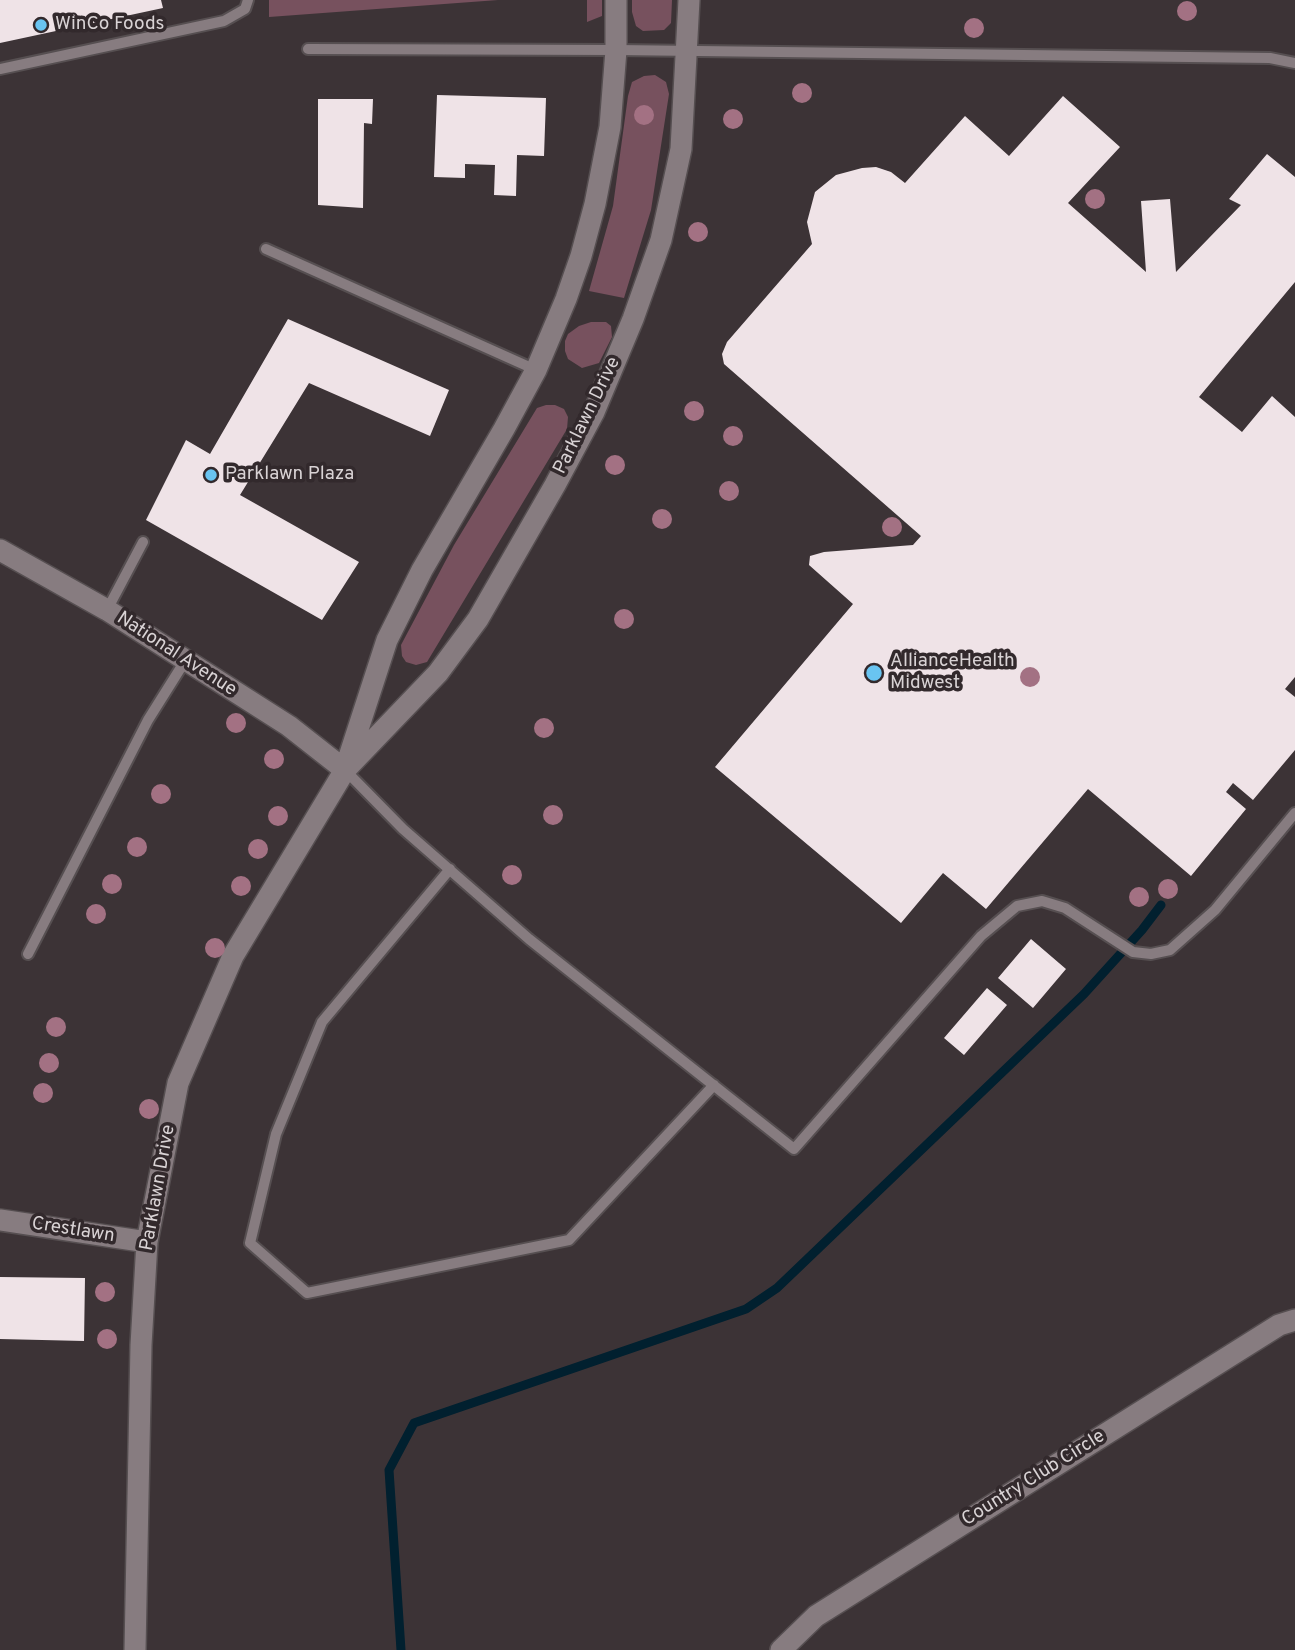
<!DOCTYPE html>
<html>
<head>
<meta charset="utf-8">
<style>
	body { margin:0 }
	canvas { display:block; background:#3c3336 }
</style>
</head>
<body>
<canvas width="1295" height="1650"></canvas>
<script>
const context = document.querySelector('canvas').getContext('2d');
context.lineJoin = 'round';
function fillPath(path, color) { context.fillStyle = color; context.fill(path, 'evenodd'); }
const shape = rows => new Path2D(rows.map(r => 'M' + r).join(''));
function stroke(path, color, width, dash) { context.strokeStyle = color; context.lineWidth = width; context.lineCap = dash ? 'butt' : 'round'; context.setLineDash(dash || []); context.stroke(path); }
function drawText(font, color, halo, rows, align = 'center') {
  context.font = font + ' Overpass,sans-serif'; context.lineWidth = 7; context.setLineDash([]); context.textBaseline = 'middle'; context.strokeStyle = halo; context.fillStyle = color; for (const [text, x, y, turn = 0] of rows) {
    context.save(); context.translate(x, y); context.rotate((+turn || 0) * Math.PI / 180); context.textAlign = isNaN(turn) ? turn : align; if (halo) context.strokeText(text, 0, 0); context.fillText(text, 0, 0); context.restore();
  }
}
fillPath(shape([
	[269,0,498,0,269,17],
	[587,0,602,0,602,16,587,22],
	[632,0,672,0,671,23,664,30,643,31,636,26,632,12],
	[655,75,666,82,669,94,651,210,624,298,589,291,613,206,628,96,632,82,644,76],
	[591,322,606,322,611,326,612,337,599,363,582,368,568,359,565,351,565,341,568,334,579,326],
	[546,405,555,405,564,409,568,417,567,429,427,662,416,665,406,662,402,656,401,645,454,545,537,408]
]), '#77515e');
stroke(shape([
	[401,1650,389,1470,414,1423,746,1309,777,1288,1084,994,1142,930,1161,905]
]), '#01202f', 9);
fillPath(shape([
	[0,0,161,0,163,8,0,43],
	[437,95,546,98,544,156,517,155,516,196,494,195,495,165,465,164,465,178,434,177],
	[1063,96,1120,147,1068,203,1146,272,1141,201,1170,199,1176,272,1241,205,1229,199,1267,154,1295,177,1295,282,1199,397,1242,432,1272,396,1295,417,1295,677,1285,689,1295,697,1295,750,1253,800,1233,783,1226,792,1246,809,1191,876,1088,789,986,909,943,873,901,923,715,767,853,604,809,565,810,556,824,552,913,545,921,536,724,364,722,354,727,342,812,244,807,222,815,192,836,175,862,168,876,167,891,172,905,183,965,116,1009,156],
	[318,99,373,99,372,124,364,123,363,208,318,205],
	[288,319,449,390,430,436,309,383,240,495,359,562,322,620,146,520,186,440,210,454],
	[1031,939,1066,969,1033,1008,998,978],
	[987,988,1007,1005,964,1055,944,1038],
	[0,1277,85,1278,84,1341,0,1339]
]), '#efe3e7');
const lane = shape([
	[308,49,616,50,1270,58,1295,63],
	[0,69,224,21,245,9,248,0],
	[266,249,536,370],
	[107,610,143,542],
	[345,770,403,829,529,939,794,1149,981,936,1017,906,1042,901,1065,908,1133,952,1151,954,1170,950,1215,910,1295,813],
	[450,869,322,1022,276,1134,250,1243,307,1293,569,1240,714,1085],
	[28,954,148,720,185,661]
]);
const street = shape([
	[0,550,107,610,289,726,345,770],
	[347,763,387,640,422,570,504,429,536,370,566,299,581,256,595,204,610,127,616,50,616,0],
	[0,1220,147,1242],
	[135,1650,141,1345,147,1242,178,1083,233,956,345,770,438,673,478,619,555,485,594,412,633,319,661,240,681,149,689,0],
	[781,1650,816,1616,1279,1325,1295,1320]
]);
stroke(lane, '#564f51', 14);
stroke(street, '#564f51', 24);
stroke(lane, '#877c80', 10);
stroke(street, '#877c80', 21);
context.fillStyle = '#a37183';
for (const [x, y] of [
	[1187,11],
	[974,28],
	[802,93],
	[644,115],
	[733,119],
	[1095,199],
	[698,232],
	[694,411],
	[733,436],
	[615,465],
	[729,491],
	[662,519],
	[892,527],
	[624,619],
	[1030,677],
	[236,723],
	[544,728],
	[274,759],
	[161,794],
	[553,815],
	[278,816],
	[137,847],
	[258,849],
	[512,875],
	[112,884],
	[241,886],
	[1168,889],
	[1139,897],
	[96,914],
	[215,948],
	[56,1027],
	[49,1063],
	[43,1093],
	[149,1109],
	[105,1292],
	[107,1339]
]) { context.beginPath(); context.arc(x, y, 10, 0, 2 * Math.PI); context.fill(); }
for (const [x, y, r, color] of [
	[41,25,7,"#69c4f1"],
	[211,475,7,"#69c4f1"],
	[874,673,9,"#69c4f1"]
]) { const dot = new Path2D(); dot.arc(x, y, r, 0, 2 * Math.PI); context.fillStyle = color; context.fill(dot); stroke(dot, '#32292c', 2.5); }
drawText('19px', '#d9d3d5', '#32292c', [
	["WinCo Foods",55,25],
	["Parklawn Plaza",225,475],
	["AllianceHealth",890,662],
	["Midwest",890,684]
], 'left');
drawText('19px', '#d9d3d5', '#32292c', [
	["Parklawn Drive",588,416,-64],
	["National Avenue",176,655,33],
	["Parklawn Drive",159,1188,-80],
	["Crestlawn",73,1231,9],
	["Country Club Circle",1034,1479,-32]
]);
</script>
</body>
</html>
